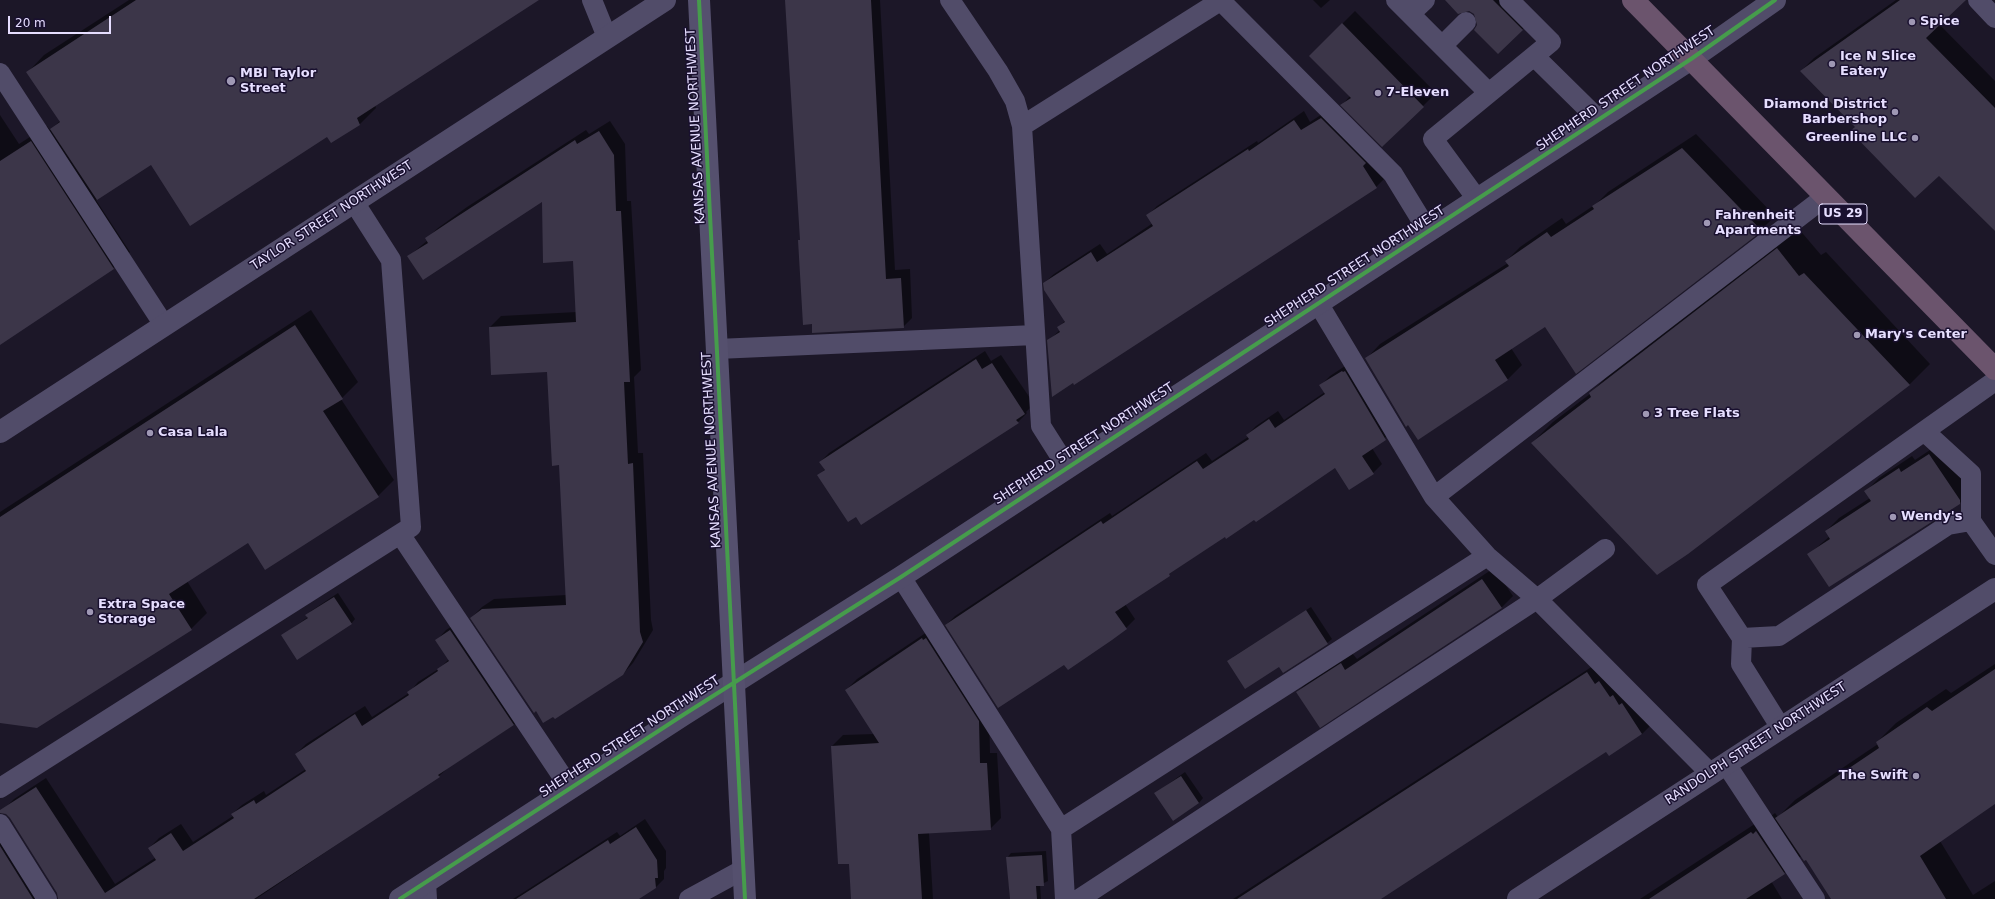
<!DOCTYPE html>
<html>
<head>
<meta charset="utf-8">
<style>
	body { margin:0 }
	#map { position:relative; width:1995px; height:899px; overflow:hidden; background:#1c1728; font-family:"DejaVu Sans",sans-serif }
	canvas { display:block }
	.scale { position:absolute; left:8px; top:16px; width:103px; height:18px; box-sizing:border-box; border:2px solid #e6deff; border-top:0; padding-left:5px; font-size:12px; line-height:14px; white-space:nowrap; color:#e6deff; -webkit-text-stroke:3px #19102f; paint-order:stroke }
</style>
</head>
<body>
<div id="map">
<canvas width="1995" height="899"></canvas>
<div class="scale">20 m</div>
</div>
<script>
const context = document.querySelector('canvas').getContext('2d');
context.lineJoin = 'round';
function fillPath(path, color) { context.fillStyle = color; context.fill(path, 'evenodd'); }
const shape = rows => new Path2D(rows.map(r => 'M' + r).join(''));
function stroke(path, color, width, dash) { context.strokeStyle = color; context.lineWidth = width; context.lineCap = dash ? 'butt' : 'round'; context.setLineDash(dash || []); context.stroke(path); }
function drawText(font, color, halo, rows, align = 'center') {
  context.font = font + ' "DejaVu Sans",sans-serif'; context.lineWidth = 3; context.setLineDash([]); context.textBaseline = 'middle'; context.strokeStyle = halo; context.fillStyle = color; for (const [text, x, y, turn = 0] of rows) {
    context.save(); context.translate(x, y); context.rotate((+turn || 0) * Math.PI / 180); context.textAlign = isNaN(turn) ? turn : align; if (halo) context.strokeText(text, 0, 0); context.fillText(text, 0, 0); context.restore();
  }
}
fillPath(shape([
	[129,0,537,0,375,105,376,108,360,124,332,141,327,136,151,164,96,200,130,252,113,268,0,344,0,115,19,144,47,126,50,130,60,121,28,72,44,55],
	[786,0,880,0,895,270,910,269,912,318,903,327,797,173],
	[1313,0,1330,0,1321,8],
	[1446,0,1518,0,1535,17,1498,53,1478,25,1475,14],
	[1896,0,1965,0,1939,24,1995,81,1995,231,1939,175,1856,126,1801,71,1814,58],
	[1355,11,1436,93,1383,146,1342,105,1350,96,1310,56],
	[1330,109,1385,178,1376,187,1074,384,1048,341,1060,330,1058,327,1065,321,1044,283,1054,274,1100,244,1107,254,1153,223,1148,215,1157,206,1257,141,1258,143,1304,111,1310,122],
	[610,121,625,144,627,201,631,201,641,370,634,377,638,453,643,453,651,620,653,630,633,663,622,675,471,618,482,607,494,599,566,595,560,464,548,371,490,327,501,316,577,312,574,260,543,200,409,256,428,240,427,238,438,228,467,207,586,130,589,134],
	[1696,134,1775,216,1761,230,1576,372,1545,326,1511,348,1522,365,1508,379,1419,439,1366,359,1380,344,1508,263,1506,261,1520,247,1562,218,1566,224,1596,204,1608,192],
	[1798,228,1821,255,1826,252,1930,364,1909,385,1532,443,1553,422,1590,394,1611,372],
	[311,310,358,382,341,399,394,480,378,496,248,542,187,581,207,613,191,629,0,722,0,512],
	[985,351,991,361,1001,355,1034,404,1026,412,1027,413,1018,422,856,515,818,476,825,469,820,462,829,453],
	[1351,362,1395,430,1372,448,1382,464,1373,473,1335,467,1225,536,1125,604,1135,619,1126,628,1065,663,946,625,955,616,1110,513,1112,516,1206,453,1212,461,1248,437,1247,435,1256,426,1278,411,1284,420,1325,392,1321,385,1330,376],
	[1942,442,1972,490,1959,504,1808,555,1830,536,1826,531,1839,518,1870,498,1866,491,1879,478,1912,456,1915,460],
	[1494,568,1513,596,1501,608,1297,692,1309,681,1352,653,1357,659],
	[338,593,355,619,351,624,283,635,308,617,307,615,311,611],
	[1311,607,1332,639,1327,643,1279,665,1233,657],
	[460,621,523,715,514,725,449,767,439,776,256,899,64,899,5,808,14,799,46,778,115,884,155,858,149,848,159,838,181,824,193,842,233,816,232,814,242,805,264,791,266,795,306,769,296,754,306,744,365,706,372,717,409,693,418,682,440,668,449,659,437,640,446,630],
	[933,628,989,710,990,753,997,753,1001,818,990,829,929,833,933,899,852,899,850,862,832,746,843,735,874,734,846,690,857,679],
	[1596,664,1651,725,1642,734,1607,751,1380,899,1233,899],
	[1995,664,1995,803,1940,841,1973,895,1995,881,1995,899,1832,899,1806,858,1801,856,1784,873,1771,881,1782,899,1640,899,1770,814,1771,816,1775,813,1778,817,1795,800,1878,744,1877,742,1896,723,1946,689,1951,693],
	[1185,772,1203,798,1199,803,1156,793],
	[645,819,666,851,666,868,664,871,664,879,655,888,638,899,513,899,617,832,620,836],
	[0,835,40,899,0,899],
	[1046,851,1048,881,1040,885,1041,899,1010,899,1007,858,1011,853]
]), '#0007');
fillPath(shape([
	[136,0,539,0,357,118,360,125,331,143,327,137,190,226,151,165,97,200,50,129,60,122,26,72],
	[785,0,871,0,886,279,901,278,904,328,812,333,812,324,803,325,798,240,800,240],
	[1445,0,1493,0,1523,30,1498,54,1474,30,1477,25,1474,14,1469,11,1458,14],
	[1900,0,1966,0,1926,38,1995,108,1995,231,1939,176,1915,198,1850,131,1855,127,1800,71],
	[1342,23,1424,107,1382,147,1340,105,1351,98,1309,56],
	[1321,118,1366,163,1363,166,1377,188,1074,385,1073,383,1052,397,1047,340,1060,332,1057,327,1065,322,1044,290,1043,283,1091,252,1097,262,1153,226,1146,215,1248,149,1249,151,1294,120,1301,130],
	[599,131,614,155,616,211,621,211,630,382,624,382,628,464,633,463,640,632,643,642,623,675,555,719,553,717,543,723,536,711,534,713,470,618,482,609,566,605,559,465,552,466,547,372,491,375,489,327,576,322,573,261,543,263,542,202,423,280,407,256,428,243,425,238,455,218,575,140,577,144],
	[31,141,114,269,0,345,0,161],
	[1682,148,1762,231,1576,374,1545,327,1495,360,1508,380,1418,440,1408,425,1406,427,1365,358,1509,266,1505,261,1547,232,1551,237,1594,209,1592,206],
	[1777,248,1799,276,1804,273,1910,385,1688,554,1657,575,1531,443,1591,397,1589,393],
	[295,325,343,399,323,411,379,497,265,570,248,543,169,594,192,630,37,728,0,723,0,517],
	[976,359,982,369,992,363,1025,414,1016,420,1019,423,861,525,856,517,848,522,817,475,825,470,819,462],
	[1342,371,1343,372,1345,371,1386,440,1362,456,1374,474,1349,490,1335,468,1256,522,1254,520,1226,539,1225,537,1169,574,1170,576,1115,612,1127,629,1112,640,1068,670,1064,665,998,708,945,625,1101,521,1103,524,1197,461,1203,469,1249,439,1246,435,1269,419,1275,428,1325,394,1319,385],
	[1929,454,1960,500,1960,504,1829,587,1807,554,1830,539,1825,531,1871,501,1864,491,1899,468,1901,472],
	[1482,579,1502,608,1320,728,1296,692,1341,663,1345,670],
	[334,597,352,624,297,660,281,635,308,618,305,615],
	[1306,610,1328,644,1283,673,1279,667,1245,689,1227,661],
	[450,630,514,725,438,775,440,777,254,899,58,899,57,893,10,818,6,814,0,813,0,810,36,787,105,893,156,860,148,848,171,833,183,851,234,818,231,814,254,800,256,804,306,771,295,754,355,714,362,726,409,695,407,692,438,671,437,669,449,661,435,640],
	[922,638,923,640,926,638,979,721,980,763,987,763,991,830,918,834,922,899,851,899,849,864,838,864,831,746,879,743,845,690],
	[1995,669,1995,804,1920,856,1946,899,1831,899,1806,860,1804,861,1775,818,1879,748,1876,742,1927,707,1932,711],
	[1587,672,1595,684,1599,681,1610,697,1613,695,1619,705,1622,703,1642,734,1609,756,1606,752,1381,899,1237,899],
	[1181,776,1199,803,1173,821,1154,793],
	[636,827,657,860,658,878,655,878,656,888,639,899,516,899,608,840,610,844],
	[1756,831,1785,874,1746,899,1649,899,1751,832,1753,834],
	[0,846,33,899,0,899],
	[1042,855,1044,886,1036,886,1037,899,1010,899,1006,857]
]), '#3c3649');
stroke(shape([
	[592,0,607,37],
	[950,0,998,71,1015,101,1022,126,1041,426,1067,467],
	[1220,0,1393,174,1428,231],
	[1396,0,1489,93,1433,139,1477,199],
	[1978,0,1995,18],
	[1410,14,1425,0],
	[1442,46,1466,22],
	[1534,56,1599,120],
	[0,73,164,325],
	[1489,93,1551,42,1509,0],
	[1022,126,1220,1],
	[1318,303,1434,497],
	[717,349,1035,335],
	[1924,431,1971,474,1971,521,1995,555],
	[400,534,570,788],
	[901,577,1061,829,1065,899],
	[1742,638,1779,636,1948,525,1971,521],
	[1781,728,1741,664,1742,638,1707,585,1995,381],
	[1726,764,1815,899],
	[1711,774,1537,599,1487,556,1434,497,1825,197],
	[0,788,411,527,391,260,354,202],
	[0,824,47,899],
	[1061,829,1487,556],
	[426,882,427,899],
	[689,899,744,869],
	[1079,899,1537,599,1605,549]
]), '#514c69', 20);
stroke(shape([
	[0,432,665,0],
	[400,899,683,715,901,577,1691,59,1775,0],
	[1518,899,1995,589]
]), '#514c69', 22);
stroke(shape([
	[699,0,745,899]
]), '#55506e', 22);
stroke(shape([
	[1633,0,1995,369]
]), '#6b546d', 22);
stroke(shape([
	[699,0,745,899],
	[400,899,683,715,901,577,1691,59,1775,0]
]), '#469c4c', 4);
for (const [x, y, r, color] of [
	[1912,22,4,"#9f98b4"],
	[1832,64,4,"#9f98b4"],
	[231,81,5,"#9f98b4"],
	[1378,93,4,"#9f98b4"],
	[1895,112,4,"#9f98b4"],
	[1915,138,4,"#9f98b4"],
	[1707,223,4,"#9f98b4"],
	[1857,335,4,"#9f98b4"],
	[1646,414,4,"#9f98b4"],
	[150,433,4,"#9f98b4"],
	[1893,517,4,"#9f98b4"],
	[90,612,4,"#9f98b4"],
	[1916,776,4,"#9f98b4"]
]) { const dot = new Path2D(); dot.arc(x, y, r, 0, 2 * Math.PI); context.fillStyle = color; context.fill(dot); stroke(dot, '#19102f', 1.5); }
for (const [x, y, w] of [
	[1843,214,48]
]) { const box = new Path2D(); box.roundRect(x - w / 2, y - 10, w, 20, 3); context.fillStyle = '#19102f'; context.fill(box); stroke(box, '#e6deff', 1); }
drawText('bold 12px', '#e6deff', null, [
	["US 29",1843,214]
]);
drawText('bold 13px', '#e6deff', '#19102f', [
	["Spice",1920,22],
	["Ice N Slice",1840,57],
	["Eatery",1840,72],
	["MBI Taylor",240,74],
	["Street",240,89],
	["7-Eleven",1386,93],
	["Diamond District",1887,105,"right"],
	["Barbershop",1887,120,"right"],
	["Greenline LLC",1907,138,"right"],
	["Fahrenheit",1715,216],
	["Apartments",1715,231],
	["Mary's Center",1865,335],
	["3 Tree Flats",1654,414],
	["Casa Lala",158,433],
	["Wendy's",1901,517],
	["Extra Space",98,605],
	["Storage",98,620],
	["The Swift",1908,776,"right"]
], 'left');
drawText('13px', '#e6deff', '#19102f', [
	["SHEPHERD STREET NORTHWEST",1626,89,-34],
	["KANSAS AVENUE NORTHWEST",696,126,-93],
	["TAYLOR STREET NORTHWEST",332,216,-33],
	["SHEPHERD STREET NORTHWEST",1355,267,-33],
	["SHEPHERD STREET NORTHWEST",1084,444,-33],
	["KANSAS AVENUE NORTHWEST",712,450,-93],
	["SHEPHERD STREET NORTHWEST",630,737,-33],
	["RANDOLPH STREET NORTHWEST",1756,744,-33]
]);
</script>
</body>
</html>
